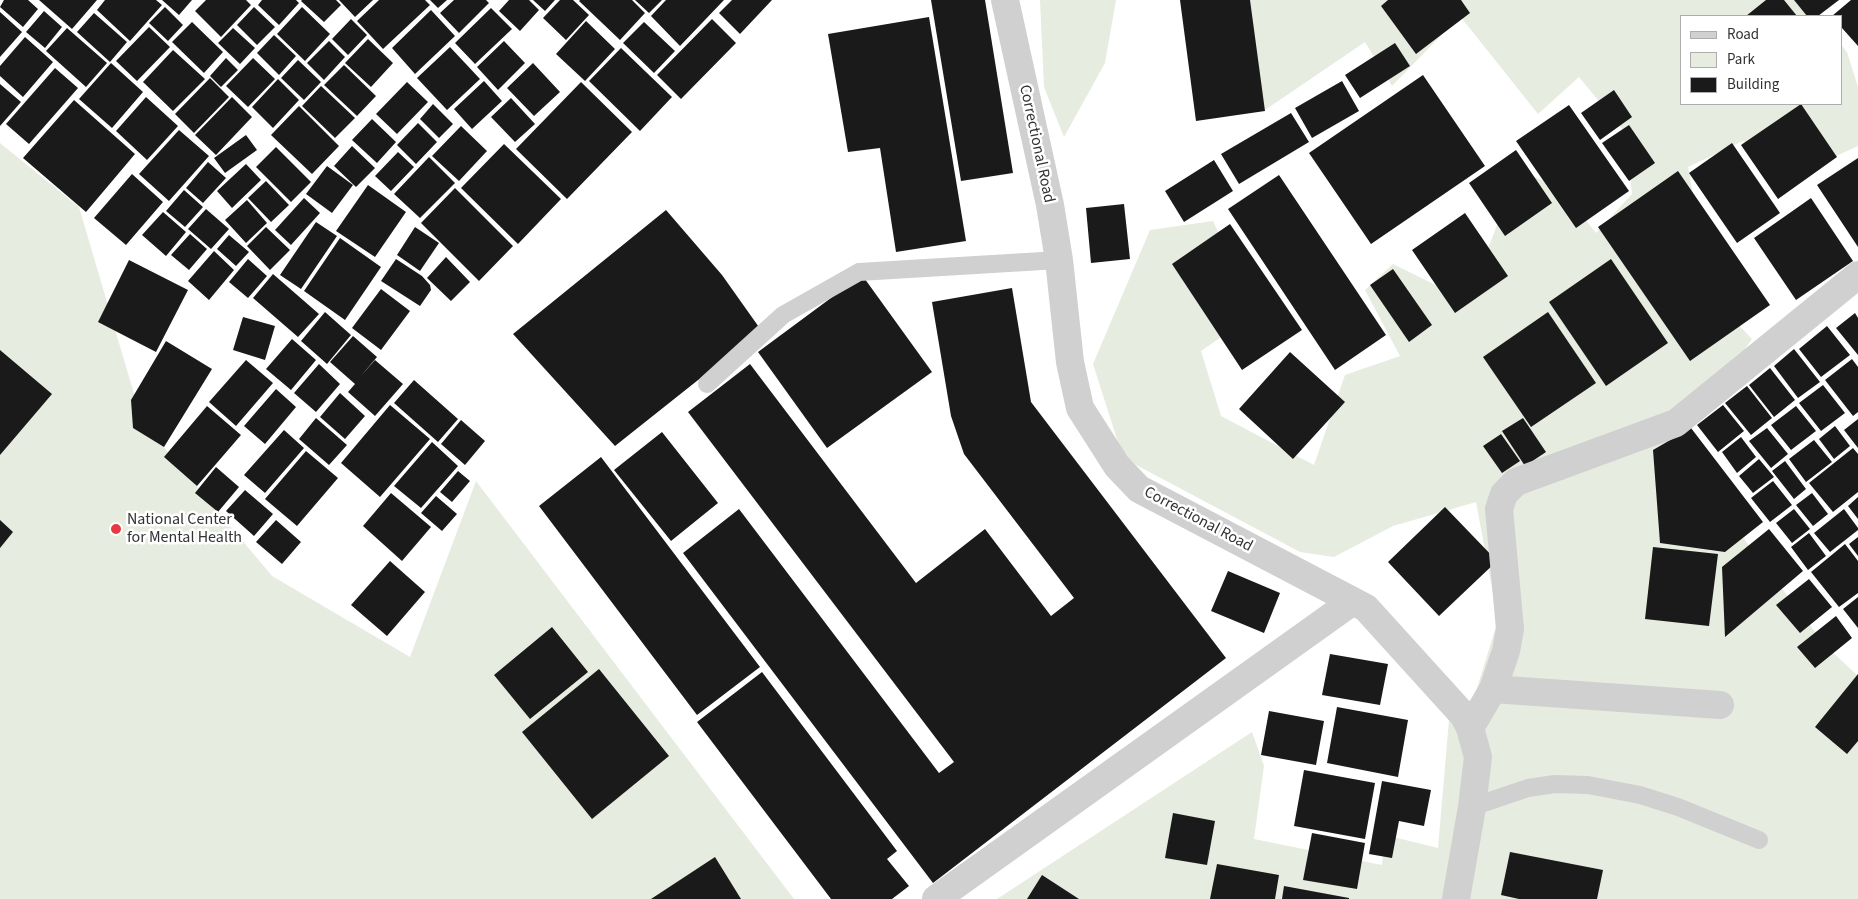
<!DOCTYPE html>
<html>
<head>
<meta charset="utf-8">
<style>
	body { margin:0 }
	#map { position:relative; width:1858px; height:899px; overflow:hidden; background:#fff; font-family:"Source Sans 3",sans-serif }
	canvas { display:block }
	.legend { position:absolute; left:1680px; top:15px; width:162px; height:90px; box-sizing:border-box; background:#fff; border:1px solid #adadad; margin:0; padding:6px 9px; list-style:none; font-size:15px; color:#333 }
	.legend li { display:flex; align-items:center; gap:10px; height:25px }
	.legend b { width:25px; border:1px solid #adadad }
</style>
</head>
<body>
<div id="map">
<canvas width="1858" height="899"></canvas>
<ul class="legend">
<li><b style="height:6px;background:#d0d0d0"></b>Road</li>
<li><b style="height:14px;background:#e6ecdf"></b>Park</li>
<li><b style="height:14px;background:#1a1a1a"></b>Building</li>
</ul>
</div>
<script>
const context = document.querySelector('canvas').getContext('2d');
context.lineJoin = 'round';
function fillPath(path, color) { context.fillStyle = color; context.fill(path, 'evenodd'); }
const shape = rows => new Path2D(rows.map(r => 'M' + r).join(''));
function stroke(path, color, width, dash) { context.strokeStyle = color; context.lineWidth = width; context.lineCap = dash ? 'butt' : 'round'; context.setLineDash(dash || []); context.stroke(path); }
function drawText(font, color, halo, rows, align = 'center') {
  context.font = font + ' "Source Sans 3",sans-serif'; context.lineWidth = 5; context.setLineDash([]); context.textBaseline = 'middle'; context.strokeStyle = halo; context.fillStyle = color; for (const [text, x, y, turn = 0] of rows) {
    context.save(); context.translate(x, y); context.rotate((+turn || 0) * Math.PI / 180); context.textAlign = isNaN(turn) ? turn : align; if (halo) context.strokeText(text, 0, 0); context.fillText(text, 0, 0); context.restore();
  }
}
fillPath(shape([
	[1040,0,1116,0,1105,63,1064,137,1044,87],
	[1245,0,1802,0,1816,16,1682,16,1682,104,1842,104,1842,46,1847,52,1858,87,1858,146,1788,178,1743,141,1688,167,1699,227,1694,278,1752,339,1675,449,1826,646,1858,676,1858,899,997,899,1252,732,1264,766,1254,839,1382,865,1385,835,1438,848,1449,720,1474,698,1498,620,1476,502,1393,526,1334,557,1300,552,1123,458,1093,364,1150,230,1213,221,1256,313,1201,351,1221,416,1314,465,1345,375,1400,356,1365,290,1393,264,1468,301,1518,170,1560,188,1596,233,1632,194,1626,134,1579,77,1538,114,1460,16,1392,86,1365,42,1265,110],
	[0,143,79,207,142,421,272,576,410,657,476,481,794,899,0,899]
]), '#e6ecdf');
fillPath(shape([
	[4,0,28,0,38,9,23,27,0,7],
	[39,0,97,0,72,29],
	[105,0,156,0,162,5,130,41,97,10],
	[162,0,192,0,179,15],
	[206,0,246,0,251,5,221,37,195,11],
	[262,0,296,0,299,3,279,25,258,5],
	[302,0,336,0,341,5,324,22,301,1],
	[339,0,373,0,355,17],
	[379,0,425,0,430,5,383,49,357,21],
	[430,0,447,0,438,8],
	[454,0,486,0,489,3,459,33,440,13],
	[509,0,529,0,539,10,520,31,499,11],
	[533,0,555,0,545,11],
	[560,0,573,0,589,15,566,40,543,18],
	[580,0,632,0,645,13,620,40,579,1],
	[635,0,662,0,649,13],
	[666,0,724,0,680,46,651,16],
	[732,0,772,0,740,34,719,13],
	[931,0,985,0,1013,173,961,181],
	[1180,0,1250,0,1265,111,1196,121],
	[1388,0,1461,0,1470,13,1416,54,1381,6],
	[1766,0,1784,0,1797,16,1746,16],
	[1794,0,1839,0,1818,16,1807,16],
	[1851,0,1858,0,1858,46,1842,28,1842,16,1832,16],
	[165,7,183,25,168,41,149,23],
	[254,7,275,27,257,45,237,25],
	[302,7,330,34,305,61,277,34],
	[491,8,512,29,475,64,455,43],
	[431,10,455,36,415,74,392,48],
	[44,11,62,27,45,48,26,32],
	[0,12,22,32,0,57],
	[94,13,127,42,110,62,77,32],
	[929,17,966,241,896,252,880,148,848,152,828,34],
	[351,19,367,35,348,55,332,39],
	[712,19,736,43,681,99,657,75],
	[586,21,615,49,585,81,556,54],
	[192,22,223,52,204,73,172,42],
	[644,22,675,51,654,73,623,43],
	[149,27,170,47,137,81,116,61],
	[67,28,107,63,86,87,46,51],
	[233,28,255,48,240,64,218,43],
	[274,35,296,56,279,75,257,53],
	[25,37,53,62,23,97,0,76,0,66],
	[368,39,393,63,371,87,345,63],
	[329,41,345,57,324,80,307,63],
	[504,41,525,63,498,90,477,67],
	[1395,43,1410,66,1360,98,1345,75],
	[450,47,480,79,447,110,417,78],
	[621,48,672,97,640,131,589,81],
	[173,50,205,79,173,111,143,82],
	[226,58,238,70,221,87,210,76],
	[253,58,275,79,248,107,226,86],
	[298,60,321,82,304,100,281,78],
	[111,63,143,92,112,128,79,99],
	[533,63,560,92,534,116,507,88],
	[344,65,376,96,357,116,324,85],
	[55,68,78,88,29,144,6,124],
	[1423,75,1485,166,1371,244,1309,153],
	[210,78,229,97,194,133,175,114],
	[278,79,299,100,273,128,252,107],
	[484,81,502,101,472,129,454,109],
	[1342,81,1359,111,1312,138,1295,108],
	[407,82,428,102,397,134,376,114],
	[581,82,632,132,567,199,516,149],
	[0,84,21,102,0,126],
	[321,86,355,118,335,138,302,106],
	[1614,90,1632,117,1600,140,1581,113],
	[146,97,178,126,147,160,116,131],
	[232,97,252,117,216,155,195,135],
	[511,98,535,124,515,142,491,117],
	[74,100,135,154,86,212,23,158],
	[433,104,453,124,439,138,420,119],
	[1801,104,1837,157,1778,199,1741,145],
	[1569,105,1629,191,1576,228,1516,141],
	[299,106,339,146,312,174,271,135],
	[1291,113,1309,142,1239,184,1221,154],
	[372,119,396,142,377,163,352,140],
	[418,123,437,142,416,164,397,145],
	[1629,125,1655,163,1629,181,1602,143],
	[461,126,487,151,459,181,432,156],
	[179,130,209,156,169,201,139,174],
	[246,135,257,150,225,173,214,158],
	[1732,143,1780,213,1737,243,1689,173],
	[504,144,561,199,518,244,461,188],
	[352,146,375,168,356,187,334,166],
	[276,147,311,182,291,202,256,167],
	[1516,150,1552,203,1505,236,1469,183],
	[398,152,414,167,391,191,375,176],
	[429,157,455,183,420,218,394,194],
	[1858,158,1858,247,1817,185],
	[1214,160,1233,191,1184,222,1165,191],
	[208,162,226,178,203,203,186,188],
	[246,164,261,180,232,208,217,191],
	[327,166,353,185,332,213,306,194],
	[1678,171,1770,305,1690,361,1598,227],
	[132,174,163,202,126,245,94,218],
	[1279,175,1386,335,1335,370,1228,209],
	[266,181,289,205,271,222,248,198],
	[368,185,406,212,375,257,336,231],
	[455,188,513,246,479,281,421,223],
	[184,190,203,207,185,227,166,211],
	[304,198,320,213,291,245,275,230],
	[1811,198,1853,261,1796,300,1754,238],
	[247,200,267,223,246,243,225,220],
	[1124,204,1130,259,1091,263,1086,208],
	[206,209,229,229,211,249,188,229],
	[666,210,722,275,761,330,615,446,513,334],
	[163,212,186,232,166,256,142,235],
	[1465,213,1508,276,1455,313,1412,250],
	[316,222,337,236,301,289,280,275],
	[1230,224,1302,330,1242,370,1172,264],
	[266,227,290,250,270,270,247,246],
	[415,227,439,243,420,271,397,255],
	[190,234,207,249,189,270,171,255],
	[229,235,249,252,236,266,217,249],
	[340,238,381,267,345,320,304,291],
	[214,251,234,270,209,300,188,281],
	[446,257,470,282,451,301,427,278],
	[248,259,267,276,248,298,229,282],
	[396,259,422,276,430,285,431,290,420,306,381,281],
	[1611,259,1668,343,1606,386,1549,302],
	[129,260,188,290,156,352,98,322],
	[1393,269,1432,325,1409,342,1370,285],
	[273,274,319,314,298,337,253,298],
	[862,275,932,372,827,448,758,352],
	[1012,288,1031,402,1226,658,933,883,683,553,739,509,939,773,954,762,688,412,750,364,916,583,985,529,1051,616,1074,598,964,454,951,416,932,302],
	[381,289,410,311,381,350,352,328],
	[325,312,351,335,327,364,301,341],
	[1548,312,1596,383,1531,427,1483,357],
	[1855,313,1858,318,1858,355,1836,328],
	[243,317,275,326,265,360,233,350],
	[1827,326,1850,355,1821,377,1799,349],
	[353,336,377,357,360,377,375,360,403,384,375,416,348,392,355,384,330,362],
	[292,339,316,360,291,390,266,369],
	[166,341,212,369,164,447,133,428,131,400],
	[1794,349,1820,382,1798,398,1774,366],
	[0,350,52,394,0,455],
	[1290,352,1345,402,1293,459,1239,409],
	[1852,359,1858,367,1858,412,1853,416,1825,380],
	[246,360,273,383,236,426,209,402],
	[319,364,340,384,316,412,294,393],
	[1770,368,1795,400,1774,417,1749,385],
	[414,380,458,419,438,442,394,403],
	[1823,385,1845,413,1821,431,1799,403],
	[1747,386,1772,418,1751,435,1725,403],
	[276,389,296,407,265,444,244,426],
	[340,393,365,416,345,439,320,417],
	[390,405,430,439,380,497,341,463],
	[1723,405,1744,431,1718,452,1697,425],
	[207,406,241,435,197,486,164,457],
	[1796,406,1816,431,1791,450,1771,425],
	[316,418,347,445,329,465,299,439],
	[1523,418,1546,452,1525,466,1502,431],
	[1858,419,1858,448,1844,430],
	[461,420,485,441,465,465,441,444],
	[1835,426,1850,446,1834,459,1819,439],
	[1691,428,1763,522,1725,552,1660,543,1653,450],
	[1767,428,1788,454,1771,468,1749,441],
	[284,430,304,448,265,493,244,475],
	[662,432,718,503,671,541,614,470],
	[1501,434,1520,461,1502,473,1483,446],
	[1741,437,1756,457,1737,473,1722,452],
	[1814,440,1832,462,1806,482,1789,459],
	[432,442,458,466,421,508,394,486],
	[1853,448,1858,454,1858,492,1833,512,1809,483],
	[306,451,338,478,297,526,265,499],
	[601,457,760,667,697,715,539,506],
	[1759,459,1774,477,1753,493,1739,476],
	[1785,461,1806,489,1794,499,1772,471],
	[216,467,239,487,218,512,195,493],
	[458,471,470,481,452,502,440,492],
	[1773,481,1792,505,1770,522,1751,498],
	[245,490,273,514,254,536,226,511],
	[391,493,431,527,402,561,363,526],
	[1812,493,1828,514,1813,526,1796,505],
	[436,496,457,514,442,531,421,513],
	[1858,497,1858,519,1848,506],
	[1445,507,1497,561,1439,616,1388,562],
	[1794,509,1810,529,1792,543,1776,523],
	[1844,509,1858,528,1858,530,1830,552,1814,533],
	[0,520,13,532,0,548],
	[276,520,301,542,282,564,256,542],
	[1769,529,1803,571,1725,637,1722,567],
	[1809,533,1826,556,1808,570,1791,547],
	[1858,537,1858,556,1849,544],
	[1845,544,1858,561,1858,593,1839,607,1811,572],
	[1653,547,1718,554,1709,626,1645,619],
	[390,561,425,592,387,636,351,605],
	[1228,571,1280,593,1264,633,1211,611],
	[1809,579,1832,607,1800,633,1776,605],
	[1858,597,1858,628,1843,609],
	[1836,616,1852,638,1815,668,1797,647],
	[552,627,588,672,530,719,494,675],
	[1330,654,1388,664,1380,705,1322,695],
	[599,669,669,756,592,819,522,732],
	[762,672,897,851,887,859,909,886,892,899,831,899,697,722],
	[1858,674,1858,741,1847,754,1815,727],
	[1337,707,1408,720,1398,777,1327,763],
	[1269,711,1324,721,1316,765,1261,755],
	[1304,770,1375,783,1365,839,1294,826],
	[1382,781,1431,790,1424,826,1399,821,1392,858,1369,854],
	[1173,813,1215,821,1207,865,1165,858],
	[1312,833,1365,843,1357,889,1303,880],
	[1510,852,1603,870,1597,899,1519,899,1501,895],
	[715,857,741,899,651,899],
	[1217,864,1279,875,1275,899,1210,899],
	[1042,875,1079,899,1027,899],
	[1284,886,1349,898,1349,899,1282,899]
]), '#1a1a1a');
stroke(shape([
	[707,384,783,315,859,272,1059,260],
	[1472,807,1528,788,1555,784,1588,785,1640,795,1678,807,1759,840]
]), '#d0d0d0', 18);
stroke(shape([
	[1005,0,1050,205,1059,260,1070,362,1080,408,1117,466,1139,489,1366,608,1464,716,1470,728,1478,757,1472,807,1456,899],
	[1493,689,1506,651,1510,629,1499,509,1504,494,1516,482,1676,423,1858,275],
	[1470,728,1493,689,1720,705],
	[936,899,1353,601]
]), '#d0d0d0', 28);
for (const [x, y, r, color] of [
	[116,529,6,"#e63946"]
]) { const dot = new Path2D(); dot.arc(x, y, r, 0, 2 * Math.PI); context.fillStyle = color; context.fill(dot); stroke(dot, '#fff', 2); }
drawText('16px', '#333', '#fff', [
	["Correctional Road",1036,144,78],
	["Correctional Road",1198,520,28]
]);
drawText('16px', '#333', '#fff', [
	["National Center",127,520],
	["for Mental Health",127,538]
], 'left');
</script>
</body>
</html>
